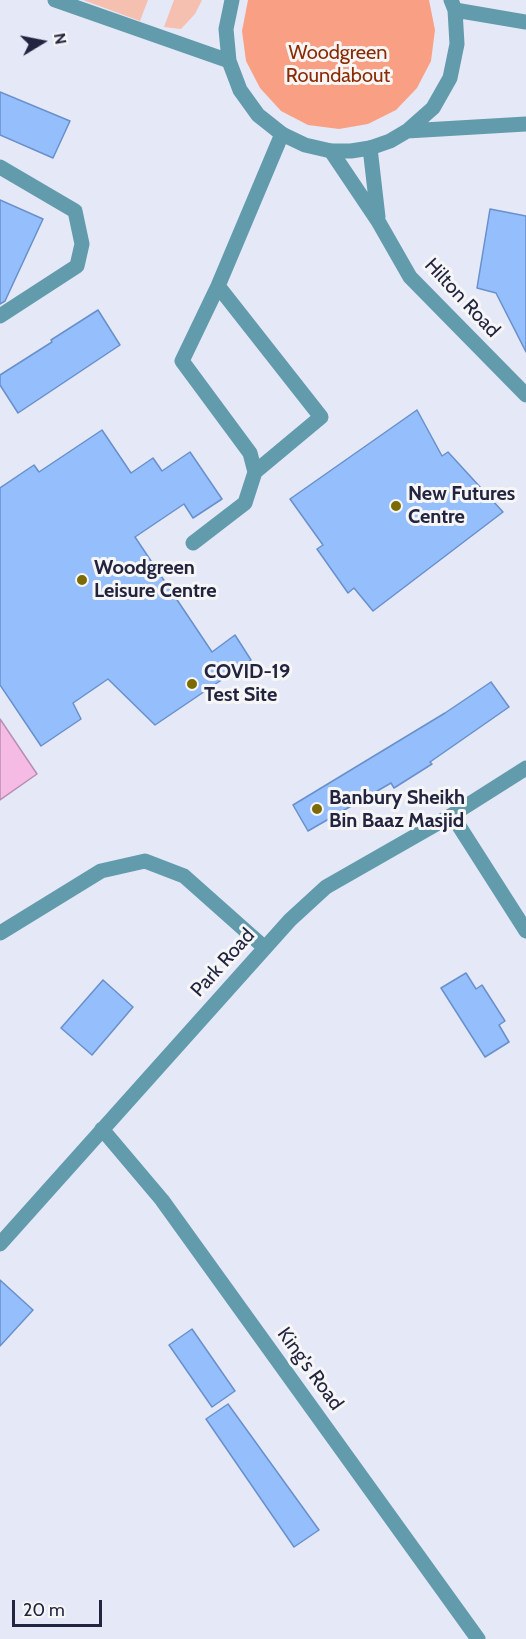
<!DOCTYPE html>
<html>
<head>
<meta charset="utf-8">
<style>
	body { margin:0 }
	#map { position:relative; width:526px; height:1639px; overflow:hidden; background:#e5e8f7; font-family:Cabin,sans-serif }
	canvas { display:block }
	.north { position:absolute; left:12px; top:12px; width:60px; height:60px; -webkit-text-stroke:4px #f6f6f6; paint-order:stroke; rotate:80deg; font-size:16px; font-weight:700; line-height:24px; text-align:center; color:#222440 }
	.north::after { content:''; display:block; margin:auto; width:21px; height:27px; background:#222440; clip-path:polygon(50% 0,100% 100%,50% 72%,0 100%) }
	.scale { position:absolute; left:12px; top:1600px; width:90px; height:27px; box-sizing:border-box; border:3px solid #222440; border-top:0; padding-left:8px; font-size:18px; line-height:21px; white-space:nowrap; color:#222440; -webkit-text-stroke:4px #f6f6f6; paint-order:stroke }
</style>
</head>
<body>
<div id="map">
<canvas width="526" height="1639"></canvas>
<div class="north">N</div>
<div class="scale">20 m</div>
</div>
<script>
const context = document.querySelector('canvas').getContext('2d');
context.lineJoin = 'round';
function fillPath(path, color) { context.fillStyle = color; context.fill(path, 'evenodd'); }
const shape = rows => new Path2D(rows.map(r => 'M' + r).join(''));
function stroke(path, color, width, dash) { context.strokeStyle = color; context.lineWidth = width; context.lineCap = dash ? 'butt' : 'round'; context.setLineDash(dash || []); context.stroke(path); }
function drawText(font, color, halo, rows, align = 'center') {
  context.font = font + ' Cabin,sans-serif'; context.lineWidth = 6; context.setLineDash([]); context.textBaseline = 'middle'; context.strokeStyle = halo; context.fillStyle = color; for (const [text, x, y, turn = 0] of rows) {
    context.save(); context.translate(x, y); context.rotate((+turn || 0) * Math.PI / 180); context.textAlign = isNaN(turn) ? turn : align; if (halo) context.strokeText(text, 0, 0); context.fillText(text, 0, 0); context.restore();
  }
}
fillPath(shape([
	[83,0,148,0,140,21],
	[174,0,202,0,195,14,181,29,164,27]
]), '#f5c0b0');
fillPath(shape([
	[248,0,429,0,435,30,431,61,417,88,396,110,368,124,339,129,308,125,281,111,260,88,246,61,242,31]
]), '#f9a084');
const water = shape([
	[0,719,37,774,0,800,0,719]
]);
fillPath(water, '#f6bbe4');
stroke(water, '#b68eb3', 1.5);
const building = shape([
	[0,92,70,121,53,158,0,135,0,92],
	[0,200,43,219,5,301,0,304,0,200],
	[490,209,526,216,526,352,496,293,477,288,490,209],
	[98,310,120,345,18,413,0,385,0,375,52,342,51,340,98,310],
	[417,410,442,456,448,452,503,512,373,611,354,588,348,593,317,549,323,545,290,499,417,410],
	[102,430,131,473,153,458,162,471,190,452,222,499,193,518,184,504,135,537,212,652,235,635,251,660,155,725,108,679,73,703,81,719,41,746,0,685,0,488,34,465,39,472,102,430],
	[491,682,509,707,430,762,432,764,394,788,391,783,308,831,293,805,445,713,491,682],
	[466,973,476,989,482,985,505,1021,499,1025,509,1042,485,1057,441,988,466,973],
	[103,980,133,1007,92,1055,61,1028,103,980],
	[0,1280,33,1310,0,1346,0,1280],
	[192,1329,235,1391,212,1407,169,1345,192,1329],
	[228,1404,319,1530,294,1547,206,1419,228,1404]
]);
fillPath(building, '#94befc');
stroke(building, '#6890cb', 1.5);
stroke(shape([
	[370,148,378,217],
	[331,151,378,221,410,277,526,395],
	[0,167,75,211,82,244,77,266,0,316],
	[218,286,321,417,255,472],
	[193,543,245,503,255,472,250,453,182,361,218,286,282,134],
	[452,815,526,931],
	[0,933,101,871,145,861,184,876,265,948],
	[102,1129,162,1200,478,1639],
	[0,1244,290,920,326,887,452,815,526,768]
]), '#629bab', 15);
stroke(shape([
	[55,0,229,61],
	[232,0,226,29,229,61,240,90,258,115,282,134,305,145,331,151,351,151,370,148,390,141,407,131,433,108,450,78,457,44,455,10,451,0],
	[455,10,526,22],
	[407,131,526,124]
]), '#629bab', 15);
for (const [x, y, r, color] of [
	[396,506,6,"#7c6b04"],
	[82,580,6,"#7c6b04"],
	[192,684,6,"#7c6b04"],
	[317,809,6,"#7c6b04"]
]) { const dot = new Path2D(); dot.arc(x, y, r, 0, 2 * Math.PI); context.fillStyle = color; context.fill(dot); stroke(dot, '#f6f6f6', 2); }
drawText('20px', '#8b2a03', '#f6f6f6', [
	["Woodgreen",338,53],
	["Roundabout",338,76]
]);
drawText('20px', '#222440', '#f6f6f6', [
	["Hilton Road",462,298,47],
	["Park Road",223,963,-48],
	["King's Road",310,1369,54]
]);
drawText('bold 20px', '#222440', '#f6f6f6', [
	["New Futures",408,494],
	["Centre",408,517],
	["Woodgreen",94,568],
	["Leisure Centre",94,591],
	["COVID-19",204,672],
	["Test Site",204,695],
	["Banbury Sheikh",329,798],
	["Bin Baaz Masjid",329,821]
], 'left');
</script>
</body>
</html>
